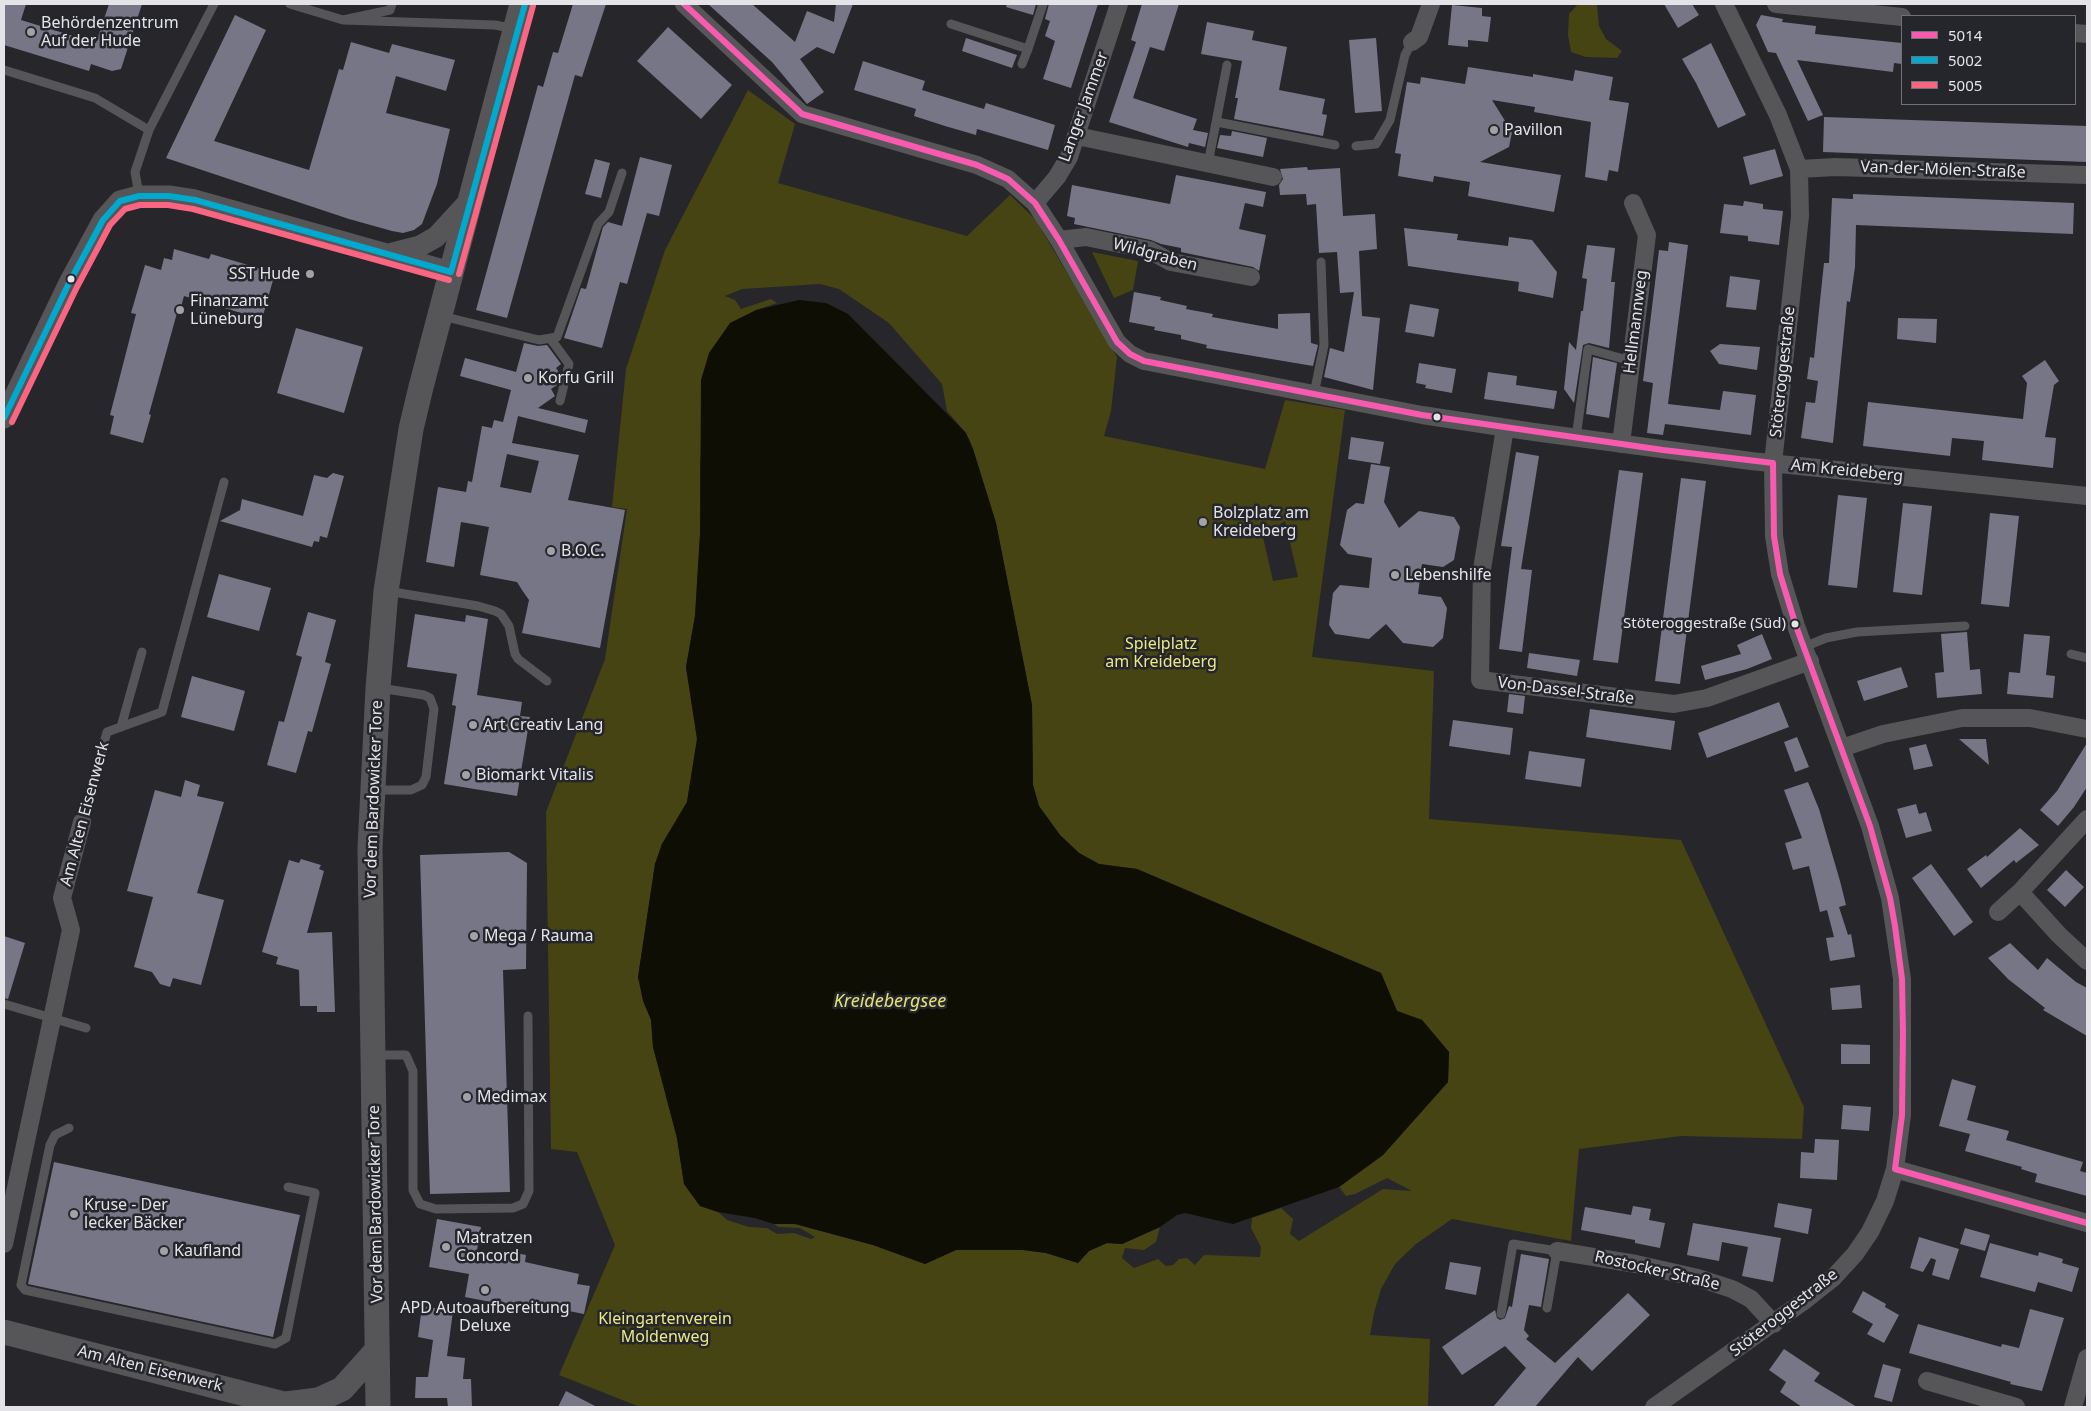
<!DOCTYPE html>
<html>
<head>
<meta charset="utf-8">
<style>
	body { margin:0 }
	#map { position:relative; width:2091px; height:1411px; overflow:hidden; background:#26262b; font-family:"Noto Sans",sans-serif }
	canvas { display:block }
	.frame { position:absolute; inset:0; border:5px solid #e3e3e8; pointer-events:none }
	.legend { position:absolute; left:1901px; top:15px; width:175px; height:90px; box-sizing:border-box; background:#25252c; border:1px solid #717177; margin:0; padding:6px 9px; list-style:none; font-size:15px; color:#e3e3e8 }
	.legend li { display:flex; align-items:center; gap:10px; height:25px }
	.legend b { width:25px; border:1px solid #717177 }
</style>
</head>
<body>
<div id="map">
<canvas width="2091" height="1411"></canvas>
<div class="frame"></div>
<ul class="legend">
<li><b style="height:6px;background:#f75aaf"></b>5014</li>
<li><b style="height:6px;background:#00a9ce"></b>5002</li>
<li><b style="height:6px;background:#fa6682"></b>5005</li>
</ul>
</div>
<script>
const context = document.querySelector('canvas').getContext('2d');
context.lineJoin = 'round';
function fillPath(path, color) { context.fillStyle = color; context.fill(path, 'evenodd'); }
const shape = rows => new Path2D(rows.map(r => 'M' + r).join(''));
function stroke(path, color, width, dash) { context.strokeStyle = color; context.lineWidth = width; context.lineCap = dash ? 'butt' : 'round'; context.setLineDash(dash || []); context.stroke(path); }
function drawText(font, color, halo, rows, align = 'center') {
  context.font = font + ' "Noto Sans",sans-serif'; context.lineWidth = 5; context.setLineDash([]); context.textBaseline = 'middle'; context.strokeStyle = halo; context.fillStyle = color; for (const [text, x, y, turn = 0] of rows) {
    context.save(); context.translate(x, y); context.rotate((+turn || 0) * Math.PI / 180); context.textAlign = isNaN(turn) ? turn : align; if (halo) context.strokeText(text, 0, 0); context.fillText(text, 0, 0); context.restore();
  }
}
fillPath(shape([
	[1578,4,1597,5,1599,26,1606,39,1622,51,1617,58,1586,57,1571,52,1568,35,1569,14],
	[748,90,795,124,778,183,967,236,1010,195,1035,219,1117,357,1111,411,1104,436,1265,469,1285,400,1345,410,1312,657,1434,671,1429,819,1681,840,1804,1107,1802,1139,1681,1136,1579,1149,1571,1241,1452,1219,1416,1244,1395,1264,1381,1289,1374,1313,1370,1335,1430,1339,1428,1407,640,1407,559,1375,615,1245,577,1152,551,1149,546,812,605,659,627,509,612,507,626,369,665,250],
	[820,284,839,289,889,323,942,384,947,411,966,433,973,449,996,523,1032,705,1033,785,1039,806,1060,835,1079,853,1099,864,1137,869,1381,973,1397,1011,1422,1020,1449,1052,1448,1082,1383,1155,1339,1187,1346,1196,1355,1194,1387,1178,1412,1191,1383,1189,1299,1241,1290,1234,1293,1219,1281,1208,1252,1218,1251,1228,1261,1247,1260,1257,1204,1255,1195,1265,1187,1258,1179,1259,1173,1265,1166,1266,1158,1259,1134,1268,1122,1258,1125,1248,1144,1250,1156,1242,1160,1227,1122,1244,1107,1243,1089,1251,1078,1263,1046,1253,1023,1250,956,1250,925,1264,873,1245,795,1224,774,1224,778,1227,800,1228,815,1237,811,1239,794,1233,777,1234,767,1228,749,1227,727,1220,718,1212,700,1206,684,1184,677,1138,653,1047,651,1020,638,977,655,864,662,844,687,802,697,739,686,667,695,616,700,534,700,460,756,310,777,303,771,299,741,309,735,300,725,296,742,289],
	[1285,521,1298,577,1273,581,1263,537],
	[1092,252,1138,261,1133,290,1114,298]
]), '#464413');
fillPath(shape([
	[799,300,826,303,848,314,966,433,973,449,996,523,1032,705,1033,785,1039,806,1060,835,1079,853,1099,864,1137,869,1381,973,1397,1011,1422,1020,1449,1052,1448,1082,1383,1155,1339,1187,1233,1224,1185,1213,1177,1215,1160,1227,1122,1244,1107,1243,1089,1251,1078,1263,1046,1253,1023,1250,956,1250,925,1264,873,1245,795,1224,774,1224,755,1218,718,1212,700,1206,684,1184,677,1138,653,1047,651,1020,643,1001,638,977,655,864,662,844,687,802,697,739,686,667,695,616,700,534,701,380,709,353,730,323,756,310]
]), '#0f0e04');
fillPath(shape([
	[4,4,26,4,21,20,96,43,109,4,142,4,121,69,112,71,91,64,89,71,4,45],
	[573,4,606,4,582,77,575,75,507,318,476,310,538,85,543,87,553,52,558,53],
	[708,4,752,4,795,42,807,11,834,22,836,4,853,4,834,54,817,47,800,59,824,92,807,104,772,62],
	[1007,4,1036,4,1033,15,1006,7],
	[1049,4,1098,4,1071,88,1043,79,1055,41,1045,36,1050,21,1045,19],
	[1142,4,1179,4,1164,51,1150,47,1133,98,1197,119,1193,130,1208,133,1205,147,1189,143,1188,147,1109,122,1136,42,1131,40],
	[1664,4,1692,4,1699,15,1678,28],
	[1452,5,1482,8,1482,16,1491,17,1488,42,1468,40,1468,47,1448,45],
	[235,15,266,30,214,141,309,170,339,69,343,70,351,42,389,53,392,44,455,60,446,91,396,76,386,113,450,129,437,184,422,224,414,230,403,233,392,231,349,219,166,158],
	[1761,15,1783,19,1782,22,1816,26,1815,34,1902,43,1902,64,1894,63,1893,72,1797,60,1823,115,1808,121,1776,53,1768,52,1756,25],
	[1207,22,1254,31,1252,40,1287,47,1279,90,1325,99,1322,114,1327,115,1323,136,1234,119,1238,98,1235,98,1242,61,1201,54],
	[668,27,732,85,701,119,637,61],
	[966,38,1017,55,1012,68,962,51],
	[1376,38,1382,111,1355,113,1349,40],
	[1711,43,1746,115,1718,128,1696,83,1682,59],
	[863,61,925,81,922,90,984,109,986,103,1055,125,1048,150,977,129,976,135,945,126,914,116,916,109,854,90],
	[1468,67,1533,77,1533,74,1573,81,1575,70,1613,77,1609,100,1629,103,1618,172,1609,170,1607,181,1585,177,1591,122,1534,112,1535,107,1492,100,1512,132,1509,147,1480,162,1561,175,1554,212,1468,196,1470,182,1434,176,1433,182,1398,176,1401,154,1395,153,1407,82,1420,84,1421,77,1465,84],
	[1824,117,2087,126,2087,162,1823,152],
	[1232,131,1267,138,1263,157,1217,148,1220,135,1231,136],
	[1775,149,1783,176,1750,185,1743,157],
	[640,157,672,165,659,216,647,213,627,284,620,282,602,348,564,338,581,288,586,289,603,227,608,222,622,226],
	[595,159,610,163,601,198,585,194],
	[1307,167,1308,170,1340,168,1343,216,1375,214,1377,249,1359,251,1362,316,1380,318,1373,390,1324,377,1330,348,1344,352,1354,292,1340,293,1337,252,1319,253,1316,204,1307,205,1306,194,1280,195,1279,185,1283,179,1280,169],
	[1176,175,1266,192,1263,207,1245,203,1239,229,1266,235,1259,271,1253,267,1181,252,1181,248,1161,244,1151,240,1074,224,1075,218,1067,216,1072,185,1170,204],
	[1853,194,2074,203,2073,234,1856,225,1855,267,1850,302,1847,301,1833,443,1801,438,1806,402,1815,403,1818,381,1807,379,1810,357,1814,358,1824,263,1829,263,1832,198,1853,199],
	[1744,201,1763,204,1763,209,1783,211,1779,245,1748,241,1748,236,1720,233,1724,204,1743,206],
	[1404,228,1458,234,1457,240,1508,246,1509,237,1532,240,1557,272,1553,298,1518,291,1519,282,1408,266],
	[1669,242,1688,245,1668,404,1720,410,1723,391,1756,395,1751,435,1665,424,1663,435,1647,433,1653,383,1643,381,1659,250,1668,251],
	[1587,245,1615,248,1611,282,1615,282,1609,348,1589,343,1583,345,1574,403,1564,389,1569,342,1576,350,1581,311,1583,311,1587,279,1582,278],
	[174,249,209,259,211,254,275,273,259,330,251,316,184,296,179,314,177,313,149,414,151,415,143,443,110,434,114,416,110,415,136,314,131,313,145,265,161,270,164,258,172,260],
	[1730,276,1760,280,1756,310,1726,307],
	[1134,292,1161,297,1160,300,1187,306,1186,309,1213,314,1212,317,1278,329,1278,314,1310,313,1311,343,1318,345,1313,366,1206,348,1207,345,1181,339,1181,335,1154,330,1155,327,1129,322],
	[1410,304,1439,309,1434,337,1405,332],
	[1898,318,1937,319,1936,343,1897,339],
	[296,328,363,347,344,413,277,393],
	[524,343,538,346,547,345,561,364,556,368,560,374,553,379,557,385,551,389,555,396,538,408,588,420,585,433,518,416,512,443,579,455,568,500,625,510,600,648,522,633,529,600,522,590,517,582,480,575,489,527,461,522,454,567,426,562,438,487,466,492,468,481,472,482,482,426,492,428,494,420,503,422,511,390,460,376,465,358,516,372],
	[507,454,539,461,531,493,500,487],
	[1720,344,1760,347,1757,370,1719,364,1710,351],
	[1593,357,1617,363,1609,418,1586,414],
	[2045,360,2059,381,2054,385,2045,437,2056,438,2053,468,1982,460,1984,441,1952,438,1950,456,1863,446,1868,402,2023,419,2027,383,2022,376],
	[1419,363,1456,369,1452,393,1425,388,1426,385,1416,383],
	[1488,372,1517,376,1516,385,1557,391,1554,409,1484,399],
	[1351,437,1384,442,1380,464,1348,459],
	[1516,452,1539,456,1521,569,1532,570,1522,652,1499,649,1512,547,1501,546],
	[1371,464,1390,467,1384,502,1399,528,1419,511,1454,517,1460,527,1454,560,1443,567,1422,564,1418,594,1441,597,1447,608,1443,638,1433,647,1403,643,1386,624,1369,639,1335,634,1329,625,1333,593,1340,585,1369,588,1372,558,1348,554,1340,545,1347,510,1356,503,1364,504],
	[1619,470,1643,473,1618,663,1593,660],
	[333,473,344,476,327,538,320,536,319,542,314,541,312,547,220,521,240,510,242,499,303,516,314,475,327,478],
	[1681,478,1706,481,1680,684,1655,681],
	[1838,495,1867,498,1857,588,1828,585],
	[1903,503,1932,506,1922,595,1893,592],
	[1990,513,2019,516,2009,607,1981,604],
	[219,574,271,588,259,631,207,617],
	[308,612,336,620,325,662,331,664,312,732,308,731,296,773,267,765,279,721,284,722,302,657,296,655],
	[415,614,465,622,466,615,488,619,477,695,522,702,520,716,530,717,517,796,444,784,456,706,452,705,457,674,407,667],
	[1967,632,1970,670,1980,669,1982,694,1937,698,1935,673,1944,672,1941,634],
	[1762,634,1772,659,1747,669,1705,680,1701,666,1741,654,1737,645],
	[2024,634,2050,636,2046,675,2055,676,2053,698,2007,694,2009,672,2020,673],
	[1529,653,1580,660,1577,676,1527,668],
	[1901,667,1908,687,1864,701,1857,681],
	[192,676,245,691,234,731,181,717],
	[1509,694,1525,696,1523,714,1507,712],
	[1779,702,1789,727,1707,758,1698,733],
	[1590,709,1675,721,1671,750,1586,737],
	[1453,720,1513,728,1510,755,1449,746],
	[1797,737,1809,767,1795,772,1784,742],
	[1959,739,1986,739,1989,765],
	[2087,743,2087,787,2074,807,2058,826,2040,810,2057,791],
	[1926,744,1933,766,1914,770,1909,748],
	[1529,751,1585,759,1581,787,1525,779],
	[185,780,200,785,197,796,224,802,197,893,224,900,201,985,173,978,170,987,160,984,152,972,134,967,153,897,127,891,155,790,181,797],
	[1808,782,1819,809,1840,881,1846,905,1839,907,1848,935,1851,934,1855,957,1830,961,1826,938,1834,937,1827,910,1820,912,1809,866,1793,870,1785,843,1802,838,1784,790],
	[1916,804,1919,814,1926,812,1932,831,1906,838,1897,809],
	[2020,828,2039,845,2016,863,2014,860,1981,888,1967,869,1986,855,1987,857],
	[509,852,527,863,526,969,503,970,510,1192,430,1194,420,855],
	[301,859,321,865,319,869,324,871,307,933,332,932,335,1012,317,1012,317,1006,300,1006,299,970,276,964,278,957,262,952,289,860,299,863],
	[1931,864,1973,922,1954,936,1912,878],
	[2066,870,2084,887,2065,907,2047,890],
	[4,936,25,943,8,999,4,998],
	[2010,943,2038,970,2047,958,2076,982,2087,988,2087,1036,2043,1010,2045,1008,2008,979,1988,958],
	[1860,985,1862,1008,1832,1010,1830,988],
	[1841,1044,1870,1045,1870,1064,1841,1064],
	[1952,1079,1976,1086,1967,1120,2009,1131,2006,1140,2083,1162,2080,1171,2087,1173,2087,1196,2035,1182,2037,1174,2021,1169,2022,1167,1965,1151,1970,1134,1939,1126],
	[1843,1105,1871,1107,1869,1131,1841,1129],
	[1815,1139,1839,1140,1837,1180,1800,1178,1801,1152,1814,1153],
	[54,1162,300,1215,273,1337,28,1284],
	[1778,1203,1812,1209,1808,1234,1774,1227],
	[1633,1206,1651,1209,1649,1220,1665,1223,1660,1248,1635,1243,1635,1240,1581,1230,1585,1207,1631,1215],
	[437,1219,481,1227,476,1256,505,1261,506,1251,526,1255,525,1262,579,1274,577,1284,590,1286,584,1314,518,1301,517,1307,465,1297,469,1274,429,1267],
	[1693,1223,1781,1238,1773,1282,1742,1276,1748,1247,1722,1242,1719,1261,1687,1255],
	[1965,1228,1990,1235,1985,1251,1960,1244],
	[1919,1237,1959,1249,1949,1280,1932,1275,1936,1260,1931,1258,1923,1272,1910,1268],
	[1990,1243,2038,1256,2039,1252,2063,1259,2062,1263,2079,1268,2072,1292,2038,1282,2035,1292,1980,1277],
	[1521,1254,1549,1259,1541,1307,1529,1305,1524,1330,1529,1336,1526,1339,1555,1363,1628,1293,1650,1315,1592,1371,1578,1357,1535,1407,1493,1407,1526,1368,1505,1346,1462,1375,1442,1347,1495,1310,1497,1318,1500,1320,1505,1318,1509,1306,1512,1307],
	[1450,1262,1481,1267,1476,1295,1445,1289],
	[1863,1291,1886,1304,1885,1307,1899,1315,1884,1343,1867,1334,1873,1324,1852,1312],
	[422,1306,453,1311,447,1356,465,1358,463,1379,471,1379,472,1407,448,1407,447,1398,415,1398,416,1377,428,1377,433,1340,418,1337],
	[2030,1309,2064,1318,2042,1391,2010,1384,2011,1382,1909,1353,1918,1324,2001,1347,2002,1344,2019,1348],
	[1784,1349,1820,1373,1814,1381,1857,1407,1802,1407,1780,1392,1786,1382,1769,1370],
	[1883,1364,1901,1369,1892,1402,1874,1397],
	[566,1391,597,1407,558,1407]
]), '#777686');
stroke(shape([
	[290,4,343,20,390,10,392,4],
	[343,20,495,25,515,29],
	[951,24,1028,49,1043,4],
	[1022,64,1028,49],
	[4,70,95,98,149,130],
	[1217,122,1335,145],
	[1356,146,1376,144,1390,120,1405,55,1412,42],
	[1208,164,1227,65],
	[139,195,135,172,149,130,214,4],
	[442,316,539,340,557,337,598,224,609,212,622,173],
	[550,338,569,364,560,401],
	[1314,394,1324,345,1321,262],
	[1576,438,1588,349,1631,361],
	[387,591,478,606,495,611,501,614,509,626,515,654,518,659,547,681],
	[1804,647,1826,638,1857,632,1965,626],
	[2071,654,2087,658],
	[121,727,142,652],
	[375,790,411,790,422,785,426,777,434,709,430,698,424,695,380,688],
	[82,822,107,732,162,712,224,482],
	[4,1004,86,1028],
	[374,1055,406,1055,413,1071,413,1190,420,1204,436,1209,513,1208,523,1204,529,1191,528,1016],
	[69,1128,55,1135,50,1145,21,1285,25,1290,275,1344,286,1338,315,1193,288,1187],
	[1501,1314,1513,1244,1557,1251,1547,1308]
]), '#565658', 9);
stroke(shape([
	[684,4,802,114,977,165,1008,179,1035,203,1059,240,1117,342,1130,354,1144,361,1422,415,1534,432,1751,461,2087,496],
	[1776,4,1902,17],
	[2075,33,2087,34],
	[1412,42,1419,37,1431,4],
	[1077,136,1273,177],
	[1799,169,1836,167,2087,175],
	[1035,203,1057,177,1069,157,1119,4],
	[1059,240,1086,237,1149,250,1171,262,1251,277],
	[1505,428,1482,569,1480,680,1674,704,1707,698,1810,661],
	[1621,444,1647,235,1633,203],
	[1842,748,1883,734,1962,718,2030,718,2087,729],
	[2087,819,2020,892,2059,935,2087,961],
	[1998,912,2020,892],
	[1895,1169,2087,1223],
	[4,1244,71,930,62,898,82,822],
	[1557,1251,1636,1264,1698,1278,1732,1289,1751,1299,1774,1324],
	[1927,1381,2016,1407],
	[1654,1407,1804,1301,1833,1278,1855,1254,1870,1232,1885,1201,1895,1169,1902,1115,1902,979,1890,898,1870,826,1796,626,1780,574,1774,536,1773,463,1800,216,1799,169,1778,115,1724,4],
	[2073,1407,2087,1358]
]), '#565658', 18);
stroke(shape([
	[389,254,420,246,436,237,470,200],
	[4,418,69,283,103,220,120,201,139,196,169,196,195,200,451,272]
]), '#565658', 21);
stroke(shape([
	[4,1332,296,1407],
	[286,1404,318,1400,342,1389,377,1350],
	[378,1407,370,848,378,688,386,591,411,429,421,387,522,4]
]), '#565658', 25);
stroke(shape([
	[684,4,802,114,977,165,1008,179,1035,203,1059,240,1117,342,1130,354,1144,361,1422,415,1663,450,1773,463],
	[1773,463,1774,536,1780,574,1796,626,1870,826,1890,898,1895,926,1902,979,1903,1033,1902,1115,1895,1169],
	[1895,1169,2087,1223]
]), '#f75aaf', 6);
stroke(shape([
	[451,272,525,4],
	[4,418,69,283,103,220,120,201,139,196,169,196,195,200,451,272]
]), '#00a9ce', 6);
stroke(shape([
	[459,274,533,6],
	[12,422,77,287,110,225,125,209,140,205,168,205,193,209,449,280]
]), '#fa6682', 6);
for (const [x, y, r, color] of [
	[31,32,5,"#a1a1a6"],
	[1494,130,5,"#a1a1a6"],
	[310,274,5,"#a1a1a6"],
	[71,279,4.5,"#e3e3e8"],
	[180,310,5,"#a1a1a6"],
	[528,378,5,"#a1a1a6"],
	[1437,417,4.5,"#e3e3e8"],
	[1203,522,5,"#a1a1a6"],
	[551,551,5,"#a1a1a6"],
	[1395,575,5,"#a1a1a6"],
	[1795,624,4.5,"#e3e3e8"],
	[473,725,5,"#a1a1a6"],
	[466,775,5,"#a1a1a6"],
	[474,936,5,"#a1a1a6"],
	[467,1097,5,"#a1a1a6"],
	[74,1214,5,"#a1a1a6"],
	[446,1247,5,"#a1a1a6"],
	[164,1251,5,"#a1a1a6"],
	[485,1290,5,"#a1a1a6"]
]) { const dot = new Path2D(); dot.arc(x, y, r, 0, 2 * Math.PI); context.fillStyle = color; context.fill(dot); stroke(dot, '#25252c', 2); }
drawText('15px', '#e3e3e8', '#25252c', [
	["Stöteroggestraße (Süd)",1786,624]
], 'right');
drawText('16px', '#e3e3e8', '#25252c', [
	["Behördenzentrum",41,23],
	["Auf der Hude",41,41],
	["Pavillon",1504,130],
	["SST Hude",300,274,"right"],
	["Finanzamt",190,301],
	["Lüneburg",190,319],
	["Korfu Grill",538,378],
	["Bolzplatz am",1213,513],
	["Kreideberg",1213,531],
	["B.O.C.",561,551],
	["Lebenshilfe",1405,575],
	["Art Creativ Lang",483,725],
	["Biomarkt Vitalis",476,775],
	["Mega / Rauma",484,936],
	["Medimax",477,1097],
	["Kruse - Der",84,1205],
	["lecker Bäcker",84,1223],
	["Matratzen",456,1238],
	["Concord",456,1256],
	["Kaufland",174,1251],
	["APD Autoaufbereitung",485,1308,"center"],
	["Deluxe",485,1326,"center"]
], 'left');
drawText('16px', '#e3e3e8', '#25252c', [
	["Langer Jammer",1084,107,-70],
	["Van-der-Mölen-Straße",1943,170,2],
	["Wildgraben",1155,255,15],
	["Hellmannweg",1636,322,-83],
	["Stöteroggestraße",1783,372,-84],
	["Am Kreideberg",1847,471,6],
	["Von-Dassel-Straße",1566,691,7],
	["Vor dem Bardowicker Tore",374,799,-88],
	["Am Alten Eisenwerk",85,814,-75],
	["Vor dem Bardowicker Tore",376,1204,-91],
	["Rostocker Straße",1657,1271,13],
	["Stöteroggestraße",1784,1313,-38],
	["Am Alten Eisenwerk",150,1369,14]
]);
drawText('16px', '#ece981', '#25252c', [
	["Spielplatz",1161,644],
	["am Kreideberg",1161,662],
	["Kleingartenverein",665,1319],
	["Moldenweg",665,1337]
]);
drawText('italic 18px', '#e4e179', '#25252c', [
	["Kreidebergsee",890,1002]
]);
</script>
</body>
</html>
